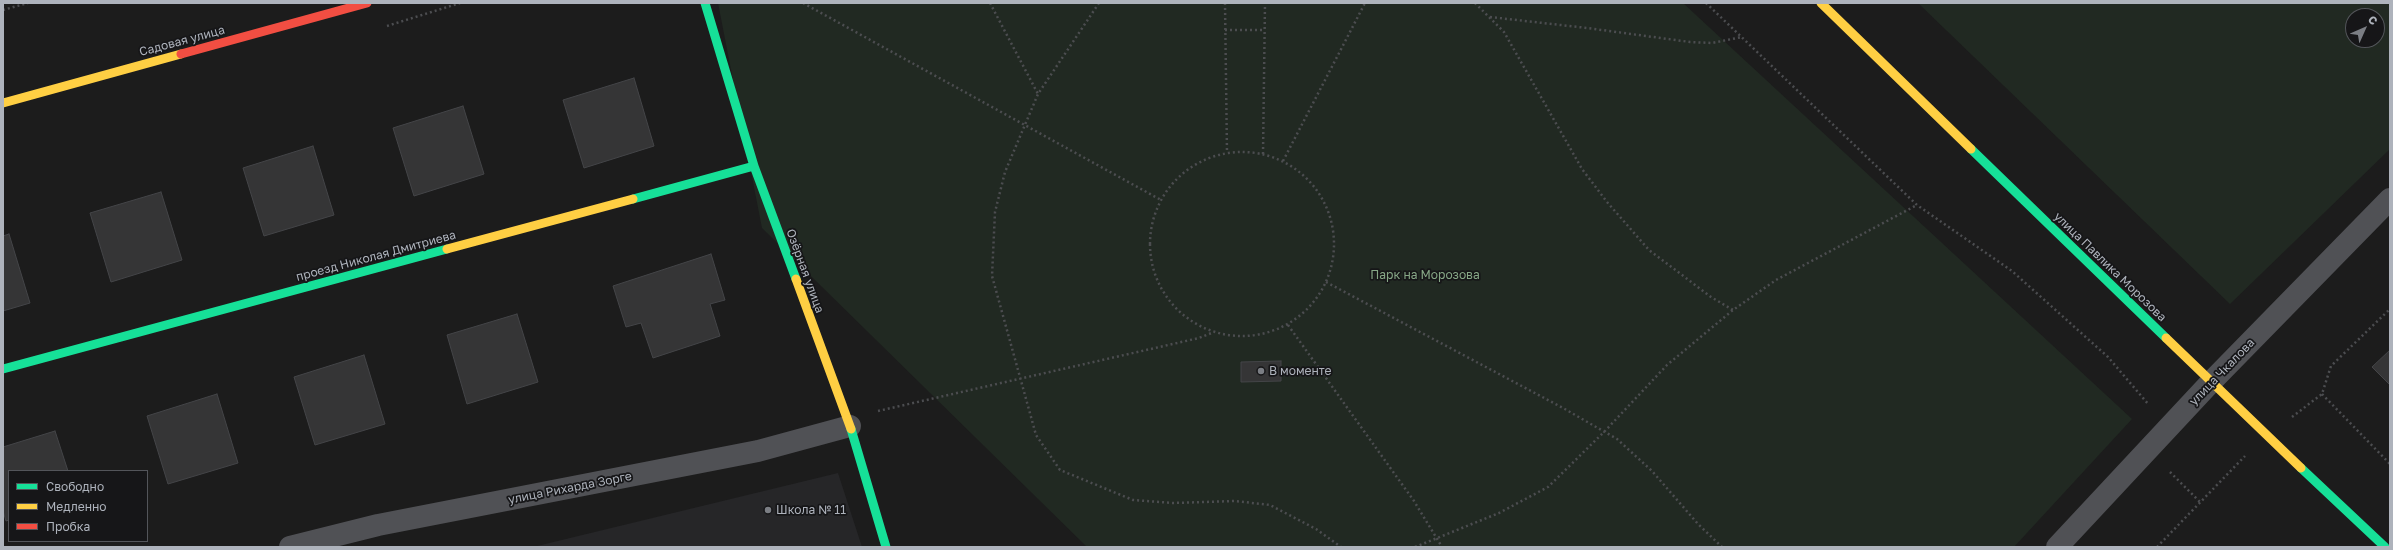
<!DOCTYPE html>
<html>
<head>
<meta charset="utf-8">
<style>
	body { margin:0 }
	#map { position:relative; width:2393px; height:550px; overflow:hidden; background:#1c1c1c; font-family:"Golos Text",sans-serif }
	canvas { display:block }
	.frame { position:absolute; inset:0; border:4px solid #aeb3bc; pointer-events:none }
	.legend { position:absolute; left:8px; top:470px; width:140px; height:72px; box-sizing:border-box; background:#161618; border:1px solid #53555a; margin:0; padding:5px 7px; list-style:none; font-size:12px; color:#aeb3bc }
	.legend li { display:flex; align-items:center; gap:8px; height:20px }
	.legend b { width:20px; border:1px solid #53555a }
	.north { position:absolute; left:2345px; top:8px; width:40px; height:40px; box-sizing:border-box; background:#161618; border:1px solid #53555a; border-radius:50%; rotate:45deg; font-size:11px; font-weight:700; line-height:16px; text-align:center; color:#aeb3bc }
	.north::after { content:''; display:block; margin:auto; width:14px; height:18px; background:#7b7e84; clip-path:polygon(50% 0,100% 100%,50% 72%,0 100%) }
</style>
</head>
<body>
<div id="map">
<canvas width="2393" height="550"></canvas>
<div class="frame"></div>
<ul class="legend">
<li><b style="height:5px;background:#16e098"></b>Свободно</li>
<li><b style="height:5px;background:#ffcf43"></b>Медленно</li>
<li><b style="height:5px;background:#f24e42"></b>Пробка</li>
</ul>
<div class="north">С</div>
</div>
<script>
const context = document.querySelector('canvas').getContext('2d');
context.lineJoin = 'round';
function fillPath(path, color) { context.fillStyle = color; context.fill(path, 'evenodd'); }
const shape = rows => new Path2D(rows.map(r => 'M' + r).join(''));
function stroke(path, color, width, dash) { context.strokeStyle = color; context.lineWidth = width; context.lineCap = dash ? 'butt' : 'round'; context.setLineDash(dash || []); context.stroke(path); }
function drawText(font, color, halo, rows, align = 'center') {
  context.font = font + ' "Golos Text",sans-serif'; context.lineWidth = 3.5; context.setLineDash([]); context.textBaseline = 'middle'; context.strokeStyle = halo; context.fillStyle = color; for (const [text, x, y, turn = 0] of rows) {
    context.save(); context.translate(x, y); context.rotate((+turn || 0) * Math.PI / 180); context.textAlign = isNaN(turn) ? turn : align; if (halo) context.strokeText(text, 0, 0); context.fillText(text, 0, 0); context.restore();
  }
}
fillPath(shape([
	[838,473,862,547,533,547]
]), '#262628');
fillPath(shape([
	[718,3,1683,3,2132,419,2014,547,1087,547,762,228],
	[1918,3,2390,3,2390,149,2230,304],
	[2353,16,2377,16,2377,40,2353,40]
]), '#212922');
const building = shape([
	[634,78,654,146,584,168,563,100,634,78],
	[463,106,484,174,414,196,393,128,463,106],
	[313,146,334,215,264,236,243,168,313,146],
	[161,192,182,260,111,282,90,213,161,192],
	[9,234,30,303,3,311,3,236,9,234],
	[711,254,725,300,710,304,720,336,653,358,641,323,626,327,613,286,711,254],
	[517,314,538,382,467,404,447,335,517,314],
	[2390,350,2390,385,2372,367,2390,350],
	[364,355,385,424,315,445,294,377,364,355],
	[1281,361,1281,381,1241,382,1241,362,1281,361],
	[217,394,238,463,168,484,147,416,217,394],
	[55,431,68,471,9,471,9,520,6,521,3,511,3,447,55,431]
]);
fillPath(building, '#353536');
stroke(building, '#444548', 1);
stroke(shape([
	[803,3,1161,200],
	[990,3,1038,94],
	[1099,3,1038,94,1005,172,995,212,992,276,1036,435,1060,470,1133,500,1173,503,1235,501,1270,505,1316,529,1341,547],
	[1225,3,1227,153],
	[1475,3,1504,32,1582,169,1607,202,1649,250,1711,297,1733,310],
	[1706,3,1917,205,2012,271,2108,357,2149,405],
	[3,10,28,3],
	[1490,17,1587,28,1690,42,1712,43,1742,37],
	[387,26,460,3],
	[1225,30,1264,30],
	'1150 244a92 92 0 1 1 184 0a92 92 0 1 1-184 0Z',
	[1263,154,1265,3],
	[1283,161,1365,3],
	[1326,282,1563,408,1617,439,1652,471,1698,524,1722,547],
	[1288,325,1414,501,1442,547],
	[2322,394,2390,464],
	[878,411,1199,338,1214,332],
	[2292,417,2322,394,2331,366,2390,309],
	[2170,472,2200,502],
	[1415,547,1499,513,1548,487,1604,432,1667,365,1733,310,1776,280,1917,205],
	[2157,547,2245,456]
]), '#4c4d50', 2.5, [2, 3]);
stroke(shape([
	[290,547,378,525,758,451,850,426]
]), '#505155', 22);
stroke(shape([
	[2057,547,2211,382,2390,199]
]), '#505155', 22);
stroke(shape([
	[705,3,754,166,796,279],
	[1971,149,2166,338],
	[633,199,754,166],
	[3,369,447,249],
	[851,429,886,547],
	[2301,468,2385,547]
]), '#16e098', 9);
stroke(shape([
	[1821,3,1971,149],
	[3,103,181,54],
	[447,249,633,199],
	[796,279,851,429],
	[2166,338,2301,468]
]), '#ffcf43', 9);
stroke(shape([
	[181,54,367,3]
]), '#f24e42', 9);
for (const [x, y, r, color] of [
	[1261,371,4,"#7b7e84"],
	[768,510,4,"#7b7e84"]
]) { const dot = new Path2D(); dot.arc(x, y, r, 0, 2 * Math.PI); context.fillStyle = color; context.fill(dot); stroke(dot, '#161618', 1.5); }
drawText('12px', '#aeb3bc', '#161618', [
	["Садовая улица",182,41,-15],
	["проезд Николая Дмитриева",376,256,-15],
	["улица Павлика Морозова",2110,267,44],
	["Озёрная улица",805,271,70],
	["улица Чкалова",2222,372,-46],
	["улица Рихарда Зорге",570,488,-11]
]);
drawText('12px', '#86a686', '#161618', [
	["Парк на Морозова",1425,275]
]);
drawText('12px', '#aeb3bc', '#161618', [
	["В моменте",1269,371],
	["Школа № 11",776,510]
], 'left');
</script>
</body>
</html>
